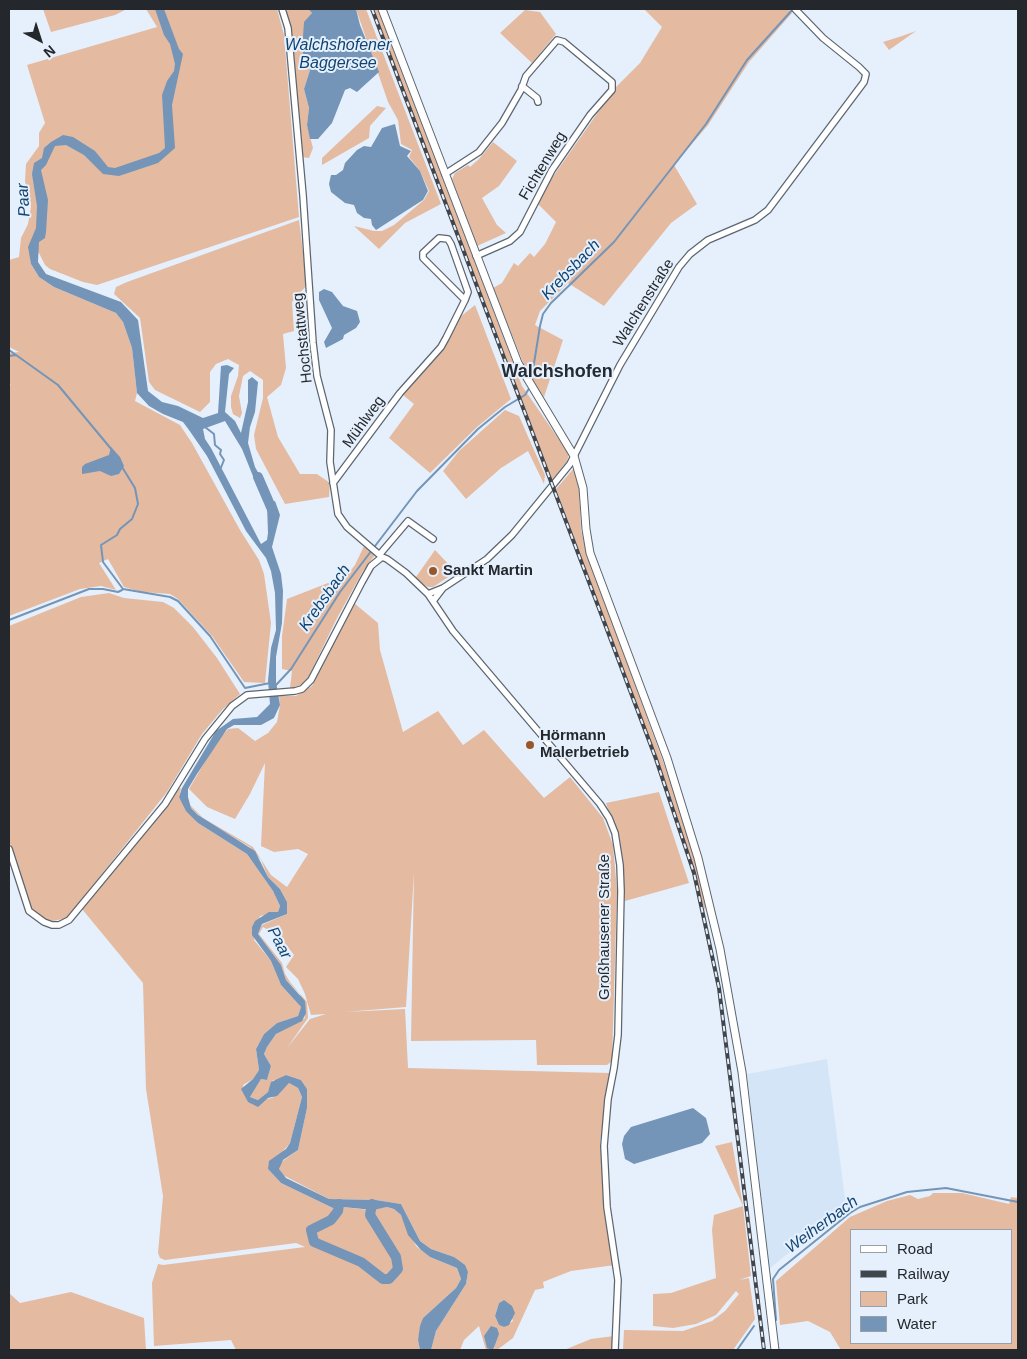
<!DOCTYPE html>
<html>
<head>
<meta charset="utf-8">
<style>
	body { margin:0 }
	#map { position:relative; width:1027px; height:1359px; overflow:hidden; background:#e5f0fc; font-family:Arial,sans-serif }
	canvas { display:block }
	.frame { position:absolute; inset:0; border:10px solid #24282d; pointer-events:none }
	.legend { position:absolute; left:850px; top:1229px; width:162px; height:115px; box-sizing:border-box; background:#e5f0fc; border:1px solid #98a0a9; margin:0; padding:6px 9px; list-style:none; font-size:15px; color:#24282d }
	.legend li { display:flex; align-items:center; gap:10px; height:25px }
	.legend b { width:25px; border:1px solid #98a0a9 }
	.north { position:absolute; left:15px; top:15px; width:50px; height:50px; -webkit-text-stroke:4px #e5f0fc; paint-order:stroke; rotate:140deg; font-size:14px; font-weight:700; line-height:20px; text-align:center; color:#24282d }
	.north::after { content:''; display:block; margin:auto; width:18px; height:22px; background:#24282d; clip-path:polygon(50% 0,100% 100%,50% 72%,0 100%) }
</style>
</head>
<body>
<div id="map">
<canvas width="1027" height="1359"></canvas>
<div class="frame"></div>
<ul class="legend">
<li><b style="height:6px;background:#fff"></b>Road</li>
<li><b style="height:6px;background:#41464c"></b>Railway</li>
<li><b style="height:14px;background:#e4baa1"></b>Park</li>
<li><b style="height:14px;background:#7495b8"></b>Water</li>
</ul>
<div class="north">N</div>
</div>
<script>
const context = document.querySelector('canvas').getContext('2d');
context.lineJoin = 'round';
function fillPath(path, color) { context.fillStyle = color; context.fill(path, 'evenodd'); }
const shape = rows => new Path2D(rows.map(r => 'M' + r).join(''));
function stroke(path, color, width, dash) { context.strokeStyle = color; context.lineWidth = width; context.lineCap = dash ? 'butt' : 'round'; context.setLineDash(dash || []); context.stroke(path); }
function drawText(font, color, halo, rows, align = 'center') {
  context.font = font + ' Arial,sans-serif'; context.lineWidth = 4; context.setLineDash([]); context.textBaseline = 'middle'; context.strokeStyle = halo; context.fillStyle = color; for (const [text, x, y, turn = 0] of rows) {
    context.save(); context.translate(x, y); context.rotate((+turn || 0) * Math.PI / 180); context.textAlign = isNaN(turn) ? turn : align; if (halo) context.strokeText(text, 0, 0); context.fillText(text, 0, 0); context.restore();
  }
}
fillPath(shape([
	[827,1059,846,1206,769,1269,747,1074]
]), '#d4e5f7');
fillPath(shape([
	[43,9,127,9,115,15,51,32],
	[146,9,277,9,284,35,299,217,97,285,83,282,50,269,45,265,39,253,30,254,31,264,39,277,54,287,116,313,123,322,132,348,137,393,135,401,180,425,192,443,240,530,259,560,264,574,271,623,265,683,244,682,212,636,178,599,170,594,142,592,124,587,108,559,99,563,116,590,101,586,80,589,9,616,9,386,11,385,9,383,9,353,19,352,9,347,9,260,19,257,21,238,28,224,31,207,25,181,26,164,39,146,39,133,45,123,27,65,157,27],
	[286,9,308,9,312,13,302,51,310,70,304,89,309,108,307,125,313,148,309,158,302,157,293,52],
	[356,9,366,9,441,204,405,223,379,249,354,226,374,231,382,231,394,225,424,200,429,191,420,171,409,157,412,150,401,144,398,120,388,102],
	[372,9,379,9,522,386,569,454,567,461,552,480],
	[644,9,788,9,792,13,749,62,708,125,674,165,697,204,671,223,604,306,568,283,540,311,535,325,563,340,544,397,527,372,493,288,502,283,514,263,518,266,530,253,534,257,545,244,556,222,538,204,545,188,615,88,640,63,662,27],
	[525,10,540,12,556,34,532,63,500,33],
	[916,31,889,50,883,42,902,36],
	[377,106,386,108,370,126,369,138,322,165,322,158],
	[493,142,517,161,499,186,482,198,497,225,506,233,477,246,452,179,455,173,468,165,470,167,479,159],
	[299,220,307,285,292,302,294,331,283,334,286,368,281,385,267,397,278,437,300,474,317,474,330,483,329,497,285,504,256,449,254,435,263,398,263,380,250,371,243,376,239,396,242,413,240,418,233,414,231,407,231,396,238,376,239,365,228,359,216,364,210,372,210,402,200,412,155,390,149,382,140,318,114,294,116,287,127,282],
	[475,305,511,399,477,427,430,473,389,438,414,404,403,395,444,348,460,317],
	[505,410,519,416,545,475,544,484,528,451,501,468,466,499,443,471,459,451],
	[574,468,579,486,581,530,587,554,676,797,695,857,706,902,705,911,671,797,556,489],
	[364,546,375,555,363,571,336,620,307,680,299,686,290,688,292,671,282,669,282,636,287,599,346,576,355,565],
	[435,550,456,572,433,587,428,587,419,582,416,577],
	[109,593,124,598,163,602,174,608,193,627,217,658,240,694,222,710,202,734,167,792,67,918,53,921,41,918,30,907,9,840,9,626,81,597],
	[354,603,378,623,380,650,403,732,438,711,463,745,484,730,544,798,570,777,603,818,613,845,617,891,612,1061,607,1065,537,1065,536,1040,411,1041,414,872,406,1007,345,1012,405,1009,408,1068,610,1073,600,1142,605,1208,615,1265,571,1271,543,1282,544,1288,535,1290,513,1338,497,1350,493,1350,495,1347,486,1350,479,1326,464,1340,460,1350,431,1350,436,1331,466,1284,468,1272,454,1257,431,1249,420,1241,401,1204,376,1200,329,1199,281,1174,279,1169,280,1163,298,1150,307,1108,307,1089,301,1080,286,1075,278,1080,273,1080,268,1092,258,1100,250,1097,259,1082,261,1079,267,1080,271,1066,264,1054,267,1047,276,1034,305,1018,300,994,286,980,281,965,258,934,262,925,287,914,287,902,280,889,268,877,261,860,250,847,204,820,191,808,190,805,203,818,253,847,271,875,287,887,308,854,298,849,274,852,261,846,265,763,250,794,235,819,207,807,189,789,217,741,228,729,238,728,255,741,268,733,277,722,280,705,279,696,296,696,312,686],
	[263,927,281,938,294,955,286,967,298,979,305,994,311,1015,326,1014,310,1019,287,1048,308,1018,307,1002,290,982,285,974,282,963,259,934],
	[504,1300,513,1321,504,1327,499,1325,495,1316,499,1303],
	[179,787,181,789,179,797,198,823,247,854,273,891,280,906,278,912,260,916,254,940,271,961,281,985,301,1007,298,1016,277,1023,264,1034,256,1049,259,1070,253,1079,243,1085,248,1102,272,1098,289,1083,298,1088,302,1097,290,1143,268,1169,281,1183,335,1209,343,1207,369,1210,387,1207,394,1209,401,1215,416,1246,421,1250,430,1257,457,1268,461,1279,456,1288,423,1318,418,1340,420,1350,236,1350,231,1340,154,1346,152,1283,158,1264,163,1265,305,1247,296,1243,165,1260,160,1258,158,1253,163,1196,146,1089,143,983,82,909],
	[659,792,689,883,625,901,620,847,606,803],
	[732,1142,743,1206,751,1276,739,1280,749,1278,755,1319,733,1350,623,1350,624,1330,683,1331,712,1321,725,1311,739,1294,736,1291,716,1315,696,1324,673,1328,653,1326,653,1294,671,1293,716,1278,712,1230,714,1215,743,1206,715,1146],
	[933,1193,962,1193,1009,1204,1011,1197,1018,1198,1018,1350,841,1350,830,1332,808,1321,780,1325,776,1281,850,1217,887,1201,910,1195,918,1199,930,1196],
	[851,1230,1011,1230,1011,1343,851,1343],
	[71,1292,144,1318,146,1350,9,1350,9,1293,20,1303],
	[614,1336,613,1350,564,1350,591,1339]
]), '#e4baa1');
fillPath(shape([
	[155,9,164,9,179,49,183,54,172,105,175,148,158,163,119,176,103,174,84,155,66,145,55,146,46,165,41,170,48,200,46,232,45,238,39,242,38,262,46,274,121,302,138,320,148,391,162,402,178,406,203,418,218,413,221,366,227,365,234,368,229,374,225,412,235,421,241,433,248,402,248,380,252,377,258,382,255,412,250,427,248,443,255,467,266,487,259,491,242,449,225,421,203,429,205,439,211,448,261,544,267,540,268,533,267,505,275,501,280,515,272,547,281,574,283,591,282,623,276,657,276,682,280,705,274,718,261,725,234,725,227,729,197,774,188,789,188,797,191,808,198,815,255,851,268,877,280,889,287,902,287,914,262,924,258,934,281,965,286,980,305,1001,306,1013,302,1021,276,1034,267,1047,264,1054,271,1066,267,1080,261,1079,250,1097,258,1100,268,1092,271,1082,286,1075,301,1080,307,1089,307,1108,298,1150,283,1160,279,1169,286,1178,329,1199,376,1200,401,1204,420,1241,431,1249,454,1257,465,1265,468,1272,466,1284,436,1331,431,1350,420,1350,418,1340,420,1326,423,1318,456,1288,461,1279,457,1268,430,1257,421,1250,408,1235,401,1215,394,1209,387,1207,373,1210,343,1207,335,1209,281,1183,268,1169,269,1161,286,1149,290,1143,302,1097,298,1088,289,1083,277,1096,268,1098,258,1107,248,1102,241,1089,253,1079,259,1070,256,1049,264,1034,277,1023,298,1016,301,1007,281,985,271,961,252,935,252,927,255,921,269,912,278,912,280,906,273,891,247,854,198,823,186,811,179,797,182,788,216,731,233,719,257,717,270,704,268,681,271,648,276,630,275,593,271,571,266,558,246,531,207,456,189,430,183,422,163,414,149,406,137,393,132,348,123,322,116,313,54,287,39,277,31,264,28,247,36,228,37,206,32,174,34,163,42,158,44,148,51,142,63,135,73,137,95,151,108,167,115,168,159,153,165,148,162,95,167,81,174,71,175,64,170,44,164,35],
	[308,9,356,9,360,25,379,72,357,92,350,88,345,90,332,123,318,139,310,139,307,125,309,108,304,89,310,70,302,51,304,22,312,13],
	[395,124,400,146,411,151,407,156,420,171,428,191,423,200,376,230,372,225,371,219,364,218,357,213,354,205,345,203,331,192,329,184,331,175,336,175,343,170,345,163,357,150,364,146,371,147,382,128],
	[324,289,332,292,343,306,357,311,360,322,356,328,344,335,343,339,326,348,324,342,332,328,319,300,319,292],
	[111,447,120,457,124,466,119,474,111,476,100,471,82,474,82,467,85,464,109,455],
	[693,1108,706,1118,710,1134,702,1143,634,1164,625,1159,622,1144,624,1136,631,1127],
	[504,1300,512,1306,515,1313,509,1325,504,1327,499,1325,495,1316,499,1303],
	[491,1326,497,1328,499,1334,493,1350,487,1348,484,1336]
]), '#7495b8');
stroke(shape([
	[9,350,58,385,112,450],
	[9,356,16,355],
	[531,382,540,326,543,314,551,303,614,242,706,124,747,60,793,9],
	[205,427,214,434,215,445,221,450,220,454,224,460,220,470],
	[122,467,135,488,138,504,132,519,120,529,117,535,101,545,103,562,123,589,170,597,178,601,210,636,245,688,270,683],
	[9,620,89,589,103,589,118,592,122,590],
	[276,685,291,669,340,592,417,491,478,429,505,407,525,395,530,387],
	[776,1320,773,1279,779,1270,850,1213,860,1207,907,1192,946,1188,1018,1202],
	[737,1350,754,1326]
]), '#7495b8', 2);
stroke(shape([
	[258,477,274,514],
	[339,1204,338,1211,331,1220,311,1230,314,1242,361,1262,383,1279,389,1279,398,1269,396,1257,370,1215,372,1204]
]), '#7495b8', 10);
const minor = shape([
	[282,9,288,28,303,195,313,343,317,376,331,430,330,462,338,514,347,527,382,557,387,559,406,573,428,594,453,631,600,804,609,818,615,833,620,865,621,891,618,1035,614,1068,608,1099,604,1146,607,1207,618,1280,615,1350],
	[522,86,537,98,538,102],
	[445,174,479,152,502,123,521,90,526,76,557,40,564,42,612,82,612,90,590,115,552,170,520,232,510,241,476,256],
	[333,483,400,393,441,347,446,338,465,300,468,292,451,244,448,239,439,238,423,253,423,258,465,300],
	[380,554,408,521,433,539],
	[428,594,443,588],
	[433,601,443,588,487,559,512,535,570,464,620,365,679,267,690,254,708,240,755,220,768,210,864,82,866,74,859,67,823,38,795,9],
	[9,849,29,911,44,922,52,925,59,925,69,920,165,804,205,739,232,706,247,695,295,691,302,689,311,680,362,582,371,566,382,557]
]);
const tertiary = shape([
	[382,9,518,363,574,456,583,488,586,529,590,553,667,758,698,858,720,949,742,1072,775,1350]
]);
stroke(minor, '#5c6670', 8);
stroke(tertiary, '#5c6670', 9);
stroke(minor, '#fff', 5.5);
stroke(tertiary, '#fff', 7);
const rail = shape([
	[372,9,656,759,694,873,719,988,764,1350]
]);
stroke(rail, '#41464c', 4);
stroke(rail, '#e5f0fc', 2, [5.5]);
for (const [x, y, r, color] of [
	[433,571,5,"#9a5628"],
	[530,745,5,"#9a5628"]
]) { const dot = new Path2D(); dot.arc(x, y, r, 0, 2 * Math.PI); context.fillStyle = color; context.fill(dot); stroke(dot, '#e5f0fc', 2); }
drawText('15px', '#24282d', '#e5f0fc', [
	["Fichtenweg",543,166,-59],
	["Walchenstraße",644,303,-58],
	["Hochstattweg",303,338,-96],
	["Mühlweg",364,422,-54],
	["Großhausener Straße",605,927,-90]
]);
drawText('bold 15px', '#24282d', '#e5f0fc', [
	["Sankt Martin",443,571],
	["Hörmann",540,736],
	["Malerbetrieb",540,753]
], 'left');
drawText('italic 16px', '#114472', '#e5f0fc', [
	["Walchshofener",338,46],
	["Baggersee",338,64],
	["Paar",24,200,-94],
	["Krebsbach",571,270,-46],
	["Krebsbach",325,598,-55],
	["Paar",279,943,62],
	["Weiherbach",822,1225,-36]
]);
drawText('bold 18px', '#232c35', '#e5f0fc', [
	["Walchshofen",557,372]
]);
</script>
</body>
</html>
